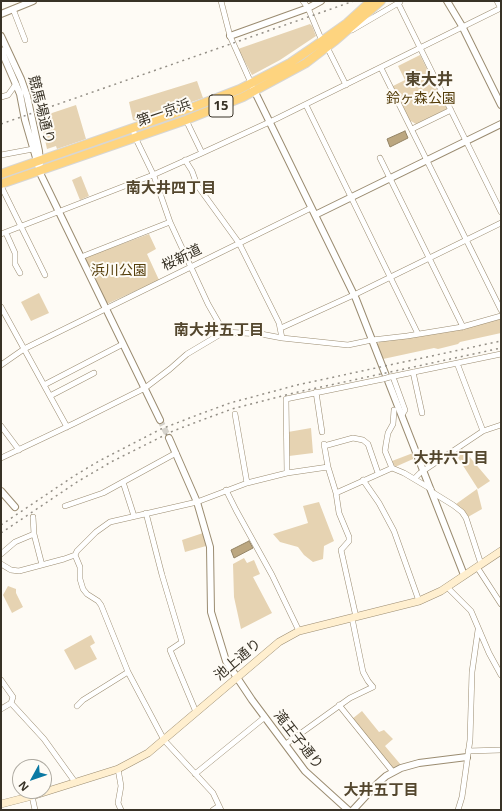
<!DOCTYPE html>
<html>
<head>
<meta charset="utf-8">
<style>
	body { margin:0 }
	#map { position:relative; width:502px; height:811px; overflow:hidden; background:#fefbf5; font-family:"Noto Sans",sans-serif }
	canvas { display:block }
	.frame { position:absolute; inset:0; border:2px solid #383226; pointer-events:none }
	.north { position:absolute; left:12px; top:759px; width:40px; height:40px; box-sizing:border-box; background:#fefbf5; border:1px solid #afaba2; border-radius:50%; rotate:230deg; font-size:11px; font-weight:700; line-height:16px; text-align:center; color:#383226 }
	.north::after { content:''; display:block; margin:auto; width:14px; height:18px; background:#0b79a3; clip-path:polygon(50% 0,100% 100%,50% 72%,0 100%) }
</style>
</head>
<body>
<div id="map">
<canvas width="502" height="811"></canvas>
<div class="frame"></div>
<div class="north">N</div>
</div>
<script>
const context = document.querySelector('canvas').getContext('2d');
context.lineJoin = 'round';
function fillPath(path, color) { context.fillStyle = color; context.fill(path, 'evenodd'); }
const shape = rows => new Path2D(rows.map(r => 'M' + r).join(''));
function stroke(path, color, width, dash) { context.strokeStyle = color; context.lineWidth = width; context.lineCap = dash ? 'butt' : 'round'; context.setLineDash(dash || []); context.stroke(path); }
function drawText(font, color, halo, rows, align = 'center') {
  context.font = font + ' "Noto Sans","Noto Sans JP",sans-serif'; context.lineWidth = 4; context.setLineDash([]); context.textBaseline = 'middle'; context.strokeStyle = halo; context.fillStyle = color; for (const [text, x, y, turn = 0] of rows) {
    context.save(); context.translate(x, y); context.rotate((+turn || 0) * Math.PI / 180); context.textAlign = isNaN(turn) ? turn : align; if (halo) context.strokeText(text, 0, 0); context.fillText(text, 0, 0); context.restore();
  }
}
fillPath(shape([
	[310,24,312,26,316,36,280,60,252,75,238,49],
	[420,55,447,109,416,124,409,120,393,86,405,80,398,66],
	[197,81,203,98,137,121,133,120,129,102],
	[76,105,86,139,57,149,56,146,47,149,40,117],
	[81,176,89,196,80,200,72,180],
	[149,234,156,249,147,254,159,280,107,304,84,258],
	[39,293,49,313,31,321,21,302],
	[501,318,501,333,460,342,458,344,438,349,434,348,383,359,377,345,380,341],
	[311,428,313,453,289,456,288,432],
	[462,448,490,481,478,489,455,453],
	[413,453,414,457,413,458,413,459,395,467,392,461],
	[477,489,482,509,468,517,456,504],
	[319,502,334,541,324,546,323,559,313,562,304,555,298,547,280,542,273,534,308,523,303,506],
	[203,533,206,546,185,552,182,540],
	[244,558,247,563,254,560,260,574,253,577,272,613,241,629,234,597,233,564],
	[8,586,16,589,16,593,23,607,12,613,3,595],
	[91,635,95,643,90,646,97,659,75,670,64,650],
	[362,711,379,732,384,730,393,739,385,746,401,765,392,769,352,719]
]), '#e6d3b2');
const water = shape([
	[405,131,408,138,390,147,387,139,405,131],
	[249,541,253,548,234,558,231,550,249,541]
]);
fillPath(water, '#bca780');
stroke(water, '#948465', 1);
stroke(shape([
	[160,420,169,438]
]), '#d6d3cc', 6, [6, 3]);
const minor = shape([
	[221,1,230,36,251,83],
	[303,1,308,8,322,41],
	[497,1,501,9],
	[398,3,501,212],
	[13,9,25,40],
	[352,30,400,2],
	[327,47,346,85],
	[381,68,501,310],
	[1,97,8,95,16,84],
	[306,105,418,334],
	[186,120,202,153],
	[133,128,135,137,154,176,170,222,208,304,224,332],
	[412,129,451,110],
	[1,155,33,149],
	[380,158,463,327],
	[185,160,192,171,197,185,239,243,279,323,282,338],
	[1,186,45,275],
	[6,233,15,253,15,264,20,273],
	[1,234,153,175,202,153,276,119,501,8],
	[81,257,170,222],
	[1,307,67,427],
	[281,328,358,293,501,223],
	[457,363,483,431],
	[1,365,24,349,36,343,311,208],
	[413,372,422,413],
	[390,377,501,354],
	[393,377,405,410,402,415],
	[44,385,123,344],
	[316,392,322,432],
	[50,396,94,373],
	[235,414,247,483],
	[1,426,19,450],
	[324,444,328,467,336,493],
	[324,446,353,438,363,440,368,444,378,473],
	[1,458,75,423,145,388,170,369,187,354,224,332,261,334,282,338,348,345,372,340,407,336,462,327,501,316],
	[392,468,385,451,386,444,388,433,393,424,394,410],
	[287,473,286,399,383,379],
	[414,479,420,473,483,431,501,425],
	[363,480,379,503,394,531,419,601],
	[226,490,236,510,272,575,299,631],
	[432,492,453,505,462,512,466,518,481,564],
	[65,506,103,493,123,482],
	[146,513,162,575,182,642,170,650,196,712],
	[134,516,123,482,176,453],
	[33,517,34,534,42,565],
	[1,554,15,542,34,534],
	[75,555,80,567,80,579,83,589,87,594,98,601,101,605,128,672,164,740,213,793,221,810],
	[1,564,11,570,19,571,64,559,75,555,77,551,96,532,110,522,197,502,247,483,287,473,328,467],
	[477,567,501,604],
	[447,587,471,611,489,653,501,675],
	[356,617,341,550,349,541,349,537,339,513,336,493,392,468,404,473,431,489],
	[1,680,13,697,11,703,44,739,75,782],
	[339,705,393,772],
	[77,706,83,700,128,672],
	[1,709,11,703],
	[286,744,350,698,373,687,368,681,363,672,352,618],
	[468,751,501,750],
	[118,769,121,786,118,803,121,810],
	[195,774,265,717],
	[32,796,35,810],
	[213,810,219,806],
	[458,810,462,797,470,740,472,672,478,630]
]);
const tertiary = shape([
	[447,1,462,26,501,105],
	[1,14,33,1],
	[1,36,21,79,27,96,39,151,40,163],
	[230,36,308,8,321,1],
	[1,50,20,94,25,120,41,175,160,420],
	[253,88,356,299,464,575],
	[315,215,501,124],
	[169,438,197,502,210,547,211,612,226,661,252,700,305,771,348,810],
	[1,491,15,507],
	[353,810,377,784,386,776,401,768,419,763,467,757]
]);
const secondary = shape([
	[1,804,32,796,118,769,148,753,279,642,299,631,419,601,441,591,501,551]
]);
const trunk = shape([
	[1,174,196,106,240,89,290,63,312,48,347,23,371,1],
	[1,184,186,120,243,97,306,63,336,40,381,1]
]);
stroke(minor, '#9b8c71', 6);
stroke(tertiary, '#9b8c71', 8);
stroke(secondary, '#9b8c71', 8);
stroke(trunk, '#d7d6d4', 10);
stroke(minor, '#fff', 5);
stroke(tertiary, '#fff', 6);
stroke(secondary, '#ffefcf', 7);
stroke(trunk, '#fed47f', 8);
stroke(shape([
	[1,124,354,1],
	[1,525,74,476,99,461,161,429,200,414,230,403,297,385,501,341],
	[1,533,77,482,111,462,173,431,202,420,232,409,298,392,501,348]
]), '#948f86', 1.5, [2, 4]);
const minorBridge = shape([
	[383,379,390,377]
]);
stroke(minorBridge, '#9b8c71', 6, []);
stroke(minorBridge, '#fff', 5);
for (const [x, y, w] of [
	[221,106,24]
]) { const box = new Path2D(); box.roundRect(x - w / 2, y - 11, w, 22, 3); context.fillStyle = '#fefbf5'; context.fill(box); stroke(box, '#383226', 1); }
drawText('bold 13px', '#383226', null, [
	["15",221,106]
]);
drawText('14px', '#543d0a', '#fefbf5', [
	["鈴ヶ森公園",421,99],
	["浜川公園",119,271]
]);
drawText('14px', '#383226', '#fefbf5', [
	["競馬場通り",41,110,76],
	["第一京浜",164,113,-19],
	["桜新道",182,258,-26],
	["池上通り",238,660,-40],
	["滝王子通り",298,740,52]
]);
drawText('bold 15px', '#53462d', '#fefbf5', [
	["南大井四丁目",171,189],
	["南大井五丁目",219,331],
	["大井六丁目",451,459],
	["大井五丁目",381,791]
]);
drawText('bold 16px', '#53462d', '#fefbf5', [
	["東大井",429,80]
]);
</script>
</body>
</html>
